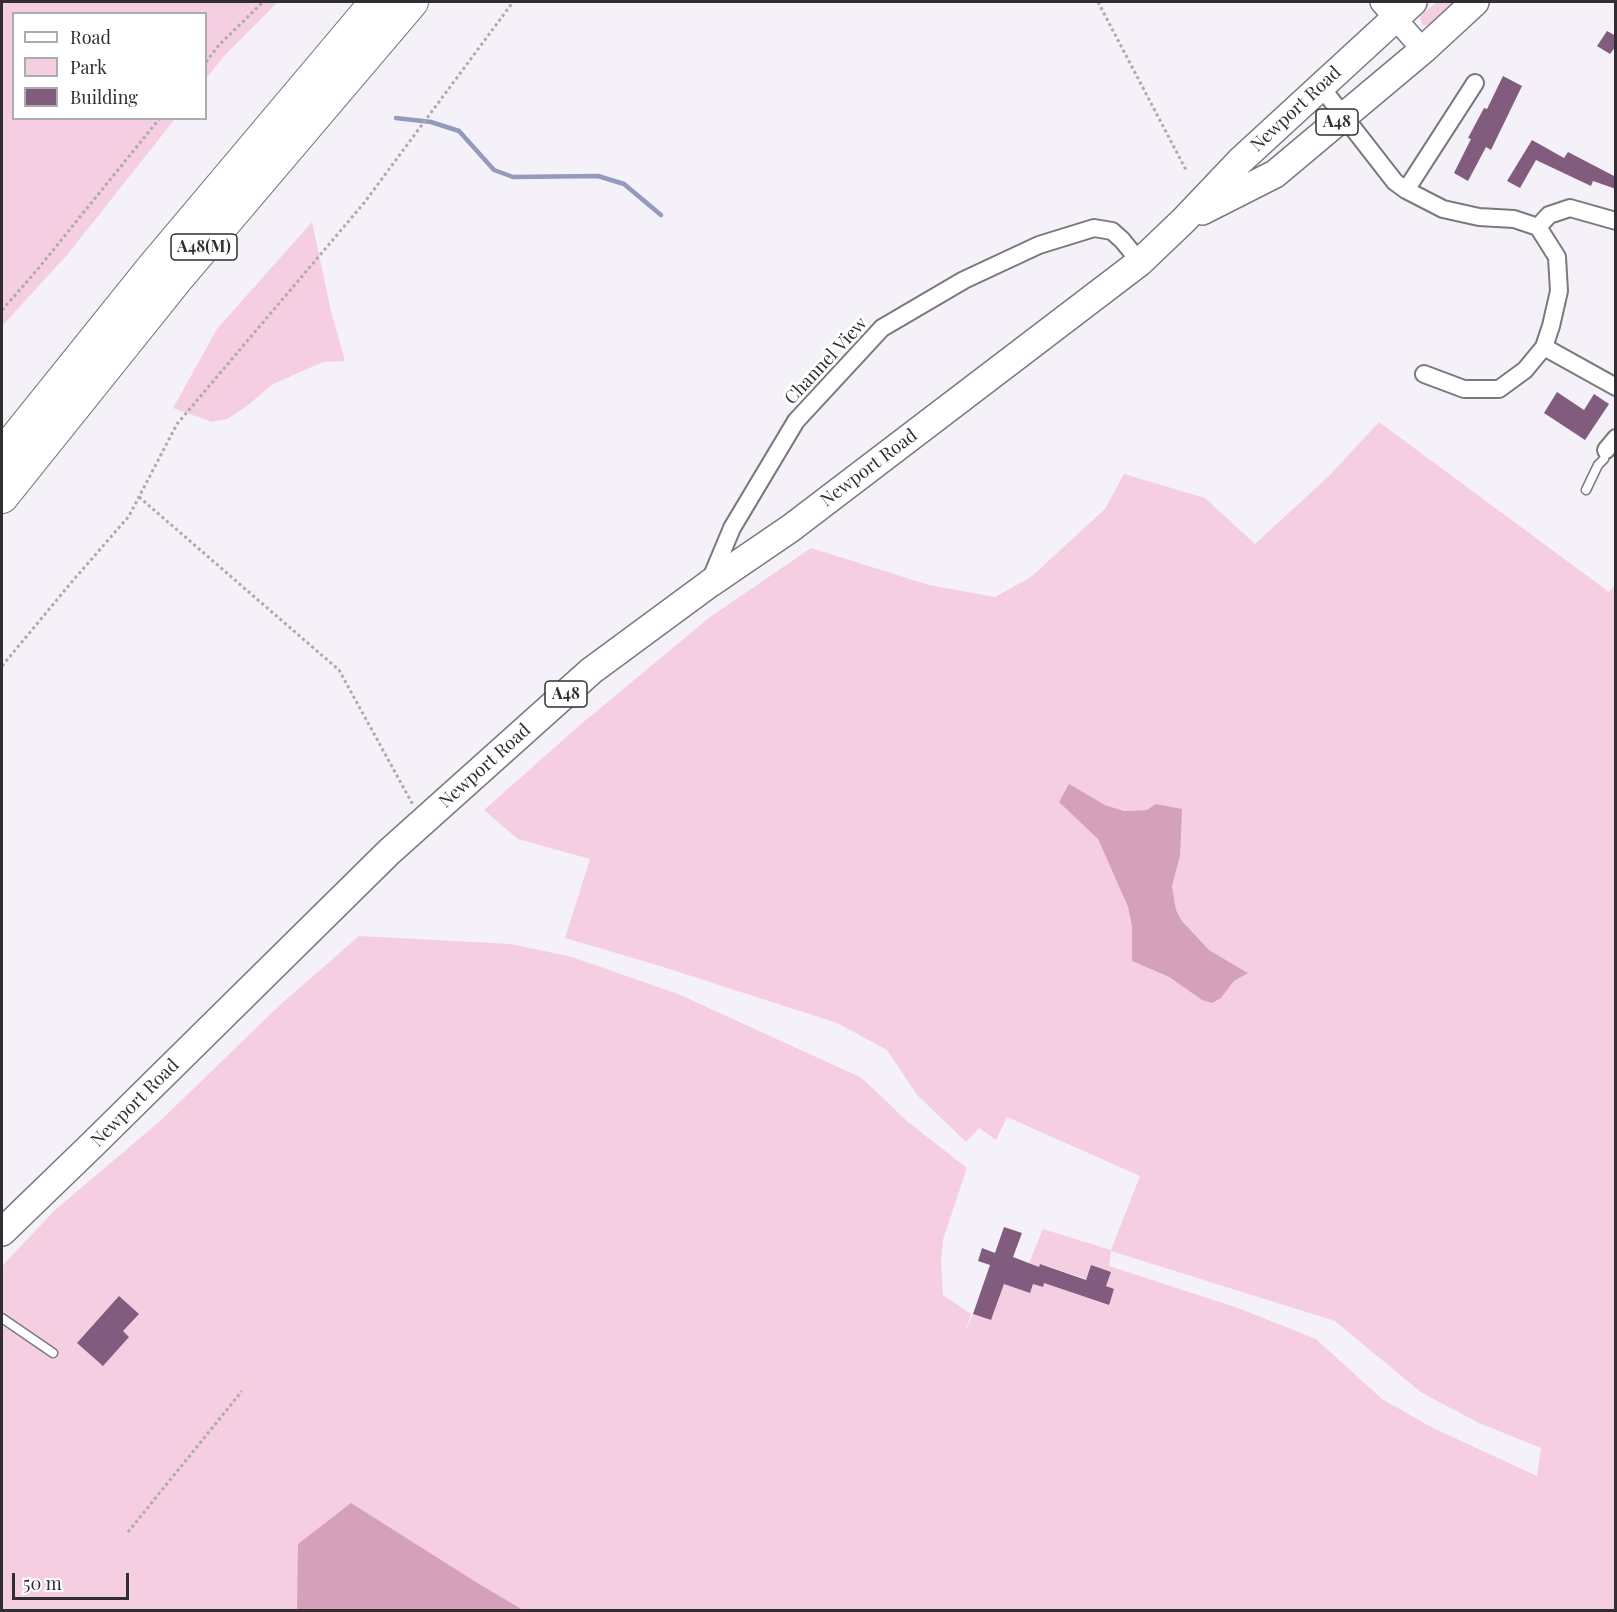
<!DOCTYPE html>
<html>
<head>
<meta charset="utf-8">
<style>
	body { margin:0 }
	#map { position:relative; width:1617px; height:1612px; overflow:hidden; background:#f5f1f8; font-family:"Playfair Display",serif }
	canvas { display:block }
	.frame { position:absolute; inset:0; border:3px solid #302e31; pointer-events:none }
	.legend { position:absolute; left:12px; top:12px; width:195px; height:108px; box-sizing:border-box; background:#fff; border:2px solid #acabad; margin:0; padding:8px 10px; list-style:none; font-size:18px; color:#302e31 }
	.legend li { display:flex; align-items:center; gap:12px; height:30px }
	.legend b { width:30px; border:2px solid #acabad }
	.scale { position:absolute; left:12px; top:1573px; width:117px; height:27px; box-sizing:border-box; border:3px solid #302e31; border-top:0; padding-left:8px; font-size:18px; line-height:21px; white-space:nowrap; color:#302e31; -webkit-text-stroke:4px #fff; paint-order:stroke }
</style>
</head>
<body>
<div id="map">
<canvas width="1617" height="1612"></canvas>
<div class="frame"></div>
<ul class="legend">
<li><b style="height:8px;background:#fff"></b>Road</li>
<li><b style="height:16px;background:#f5cfe1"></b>Park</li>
<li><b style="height:16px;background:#825c7f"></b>Building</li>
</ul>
<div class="scale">50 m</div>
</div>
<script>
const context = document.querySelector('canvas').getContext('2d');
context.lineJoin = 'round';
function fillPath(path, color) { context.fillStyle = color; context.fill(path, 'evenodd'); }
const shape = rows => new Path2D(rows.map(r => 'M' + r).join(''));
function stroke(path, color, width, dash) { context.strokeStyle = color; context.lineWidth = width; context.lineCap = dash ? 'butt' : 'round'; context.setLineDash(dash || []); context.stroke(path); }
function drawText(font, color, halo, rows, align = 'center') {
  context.font = font + ' "Playfair Display",serif'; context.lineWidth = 6; context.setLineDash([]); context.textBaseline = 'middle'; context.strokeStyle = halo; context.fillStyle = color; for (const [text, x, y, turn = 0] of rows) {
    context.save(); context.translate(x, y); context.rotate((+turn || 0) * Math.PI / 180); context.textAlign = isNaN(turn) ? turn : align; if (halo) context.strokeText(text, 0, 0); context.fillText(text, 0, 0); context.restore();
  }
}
fillPath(shape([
	[2,2,278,2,224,56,206,79,206,14,14,14,14,118,175,119,67,255,2,326],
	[1437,2,1457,2,1431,25,1422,25,1420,16],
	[312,222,331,311,345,361,323,362,273,384,247,406,227,419,212,422,173,408,217,329],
	[1379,422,1609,592,1615,585,1615,1610,2,1610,2,1266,55,1210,160,1121,281,1004,359,936,511,944,572,957,678,994,862,1078,908,1122,967,1168,943,1240,941,1260,943,1295,971,1314,965,1333,973,1314,991,1320,1004,1284,1030,1293,1033,1284,1042,1287,1044,1283,1108,1305,1114,1289,1106,1286,1091,1265,1086,1279,1041,1264,1039,1267,1029,1263,1043,1229,1111,1250,1140,1176,1007,1117,996,1140,979,1128,966,1142,917,1095,887,1050,837,1023,660,966,565,938,590,859,518,839,484,810,581,724,710,617,811,548,929,585,995,597,1031,577,1105,509,1124,474,1205,498,1255,544,1329,476],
	[1069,785,1105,805,1124,811,1147,810,1180,856,1172,886,1176,910,1182,921,1209,950,1247,972,1234,981,1221,998,1202,1000,1169,977,1132,961,1132,927,1128,907,1098,839],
	[1111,1251,1335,1321,1422,1393,1479,1423,1541,1448,1537,1476,1433,1428,1382,1399,1316,1339,1238,1308,1109,1266]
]), '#f5cfe1');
fillPath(shape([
	[1069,784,1105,805,1124,811,1147,810,1156,804,1182,809,1180,856,1172,886,1176,910,1182,921,1209,950,1248,973,1234,981,1221,998,1212,1003,1202,1000,1169,977,1132,961,1132,927,1128,907,1098,839,1059,802],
	[351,1503,479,1584,523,1610,297,1610,298,1544]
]), '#d5a1ba');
stroke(shape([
	[396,118,431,122,459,131,494,170,513,177,598,176,624,184,661,215]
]), '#939abd', 4.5);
fillPath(shape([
	[1607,31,1616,36,1616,46,1610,54,1597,46],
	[1503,76,1522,86,1491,150,1486,147,1468,181,1454,173,1471,139,1468,138,1484,108,1487,109],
	[1532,140,1564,158,1568,152,1616,177,1616,189,1593,181,1591,186,1536,160,1520,188,1507,181],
	[1557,392,1584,410,1594,394,1609,404,1585,440,1544,413],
	[1004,1227,1022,1233,1013,1257,1039,1267,1040,1264,1086,1280,1091,1265,1111,1272,1106,1286,1114,1289,1109,1305,1044,1283,1043,1287,1033,1284,1030,1293,1004,1284,991,1320,973,1314,990,1265,978,1261,982,1248,995,1253],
	[119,1296,139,1314,123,1331,129,1337,103,1366,77,1343]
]), '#825c7f');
const service = shape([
	[1586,490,1598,465,1604,459,1606,450],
	[2,1318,53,1353]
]);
const minor = shape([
	[1321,87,1395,182,1406,190,1443,209,1479,217,1514,219,1538,227,1549,215,1570,208,1616,221],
	[1406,190,1475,83],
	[1544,347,1616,387],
	[1424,374,1464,389,1499,389,1525,370,1544,347,1551,326,1559,291,1557,257,1538,227],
	[1606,450,1616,438],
	[709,583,732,528,796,421,882,328,964,280,1039,245,1094,228,1112,231,1122,240,1140,262]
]);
const tertiary = shape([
	[1381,2,1423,50]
]);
const primary = shape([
	[1202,211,1275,174,1423,50,1475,2],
	[2,1232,93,1144,389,852,591,671,709,584,791,528,1140,262,1184,220,1240,161,1413,2]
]);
const motorway = shape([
	[2,455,153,267,376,2],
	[2,497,176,280,412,2]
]);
stroke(service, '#7c787e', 11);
stroke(minor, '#7c787e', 20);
stroke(tertiary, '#7c787e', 24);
stroke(primary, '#7c787e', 30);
stroke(motorway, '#7c787e', 34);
stroke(shape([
	[1098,2,1186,170],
	[206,62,219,45,263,2],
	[2,310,37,270,160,118],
	[139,497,339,670,413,805],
	[2,666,70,584,129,516,177,424,364,203,513,2],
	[128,1532,242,1391]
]), '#aeabb0', 3, [3, 3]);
stroke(service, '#fff', 8);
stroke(minor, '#fff', 16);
stroke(tertiary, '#fff', 21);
stroke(primary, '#fff', 27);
stroke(motorway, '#fff', 32);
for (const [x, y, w] of [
	[1337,122,42],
	[204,247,66],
	[566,694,42]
]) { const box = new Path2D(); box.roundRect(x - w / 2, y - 13, w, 26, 4.5); context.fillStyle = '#fff'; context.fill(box); stroke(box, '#302e31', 1.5); }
drawText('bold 16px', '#302e31', null, [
	["A48",1337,122],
	["A48(M)",204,247],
	["A48",566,694]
]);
drawText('18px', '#302e31', '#fff', [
	["Newport Road",1296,109,-43],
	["Channel View",826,361,-47],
	["Newport Road",869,468,-37],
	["Newport Road",485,766,-42],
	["Newport Road",135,1103,-45]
]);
</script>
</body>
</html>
